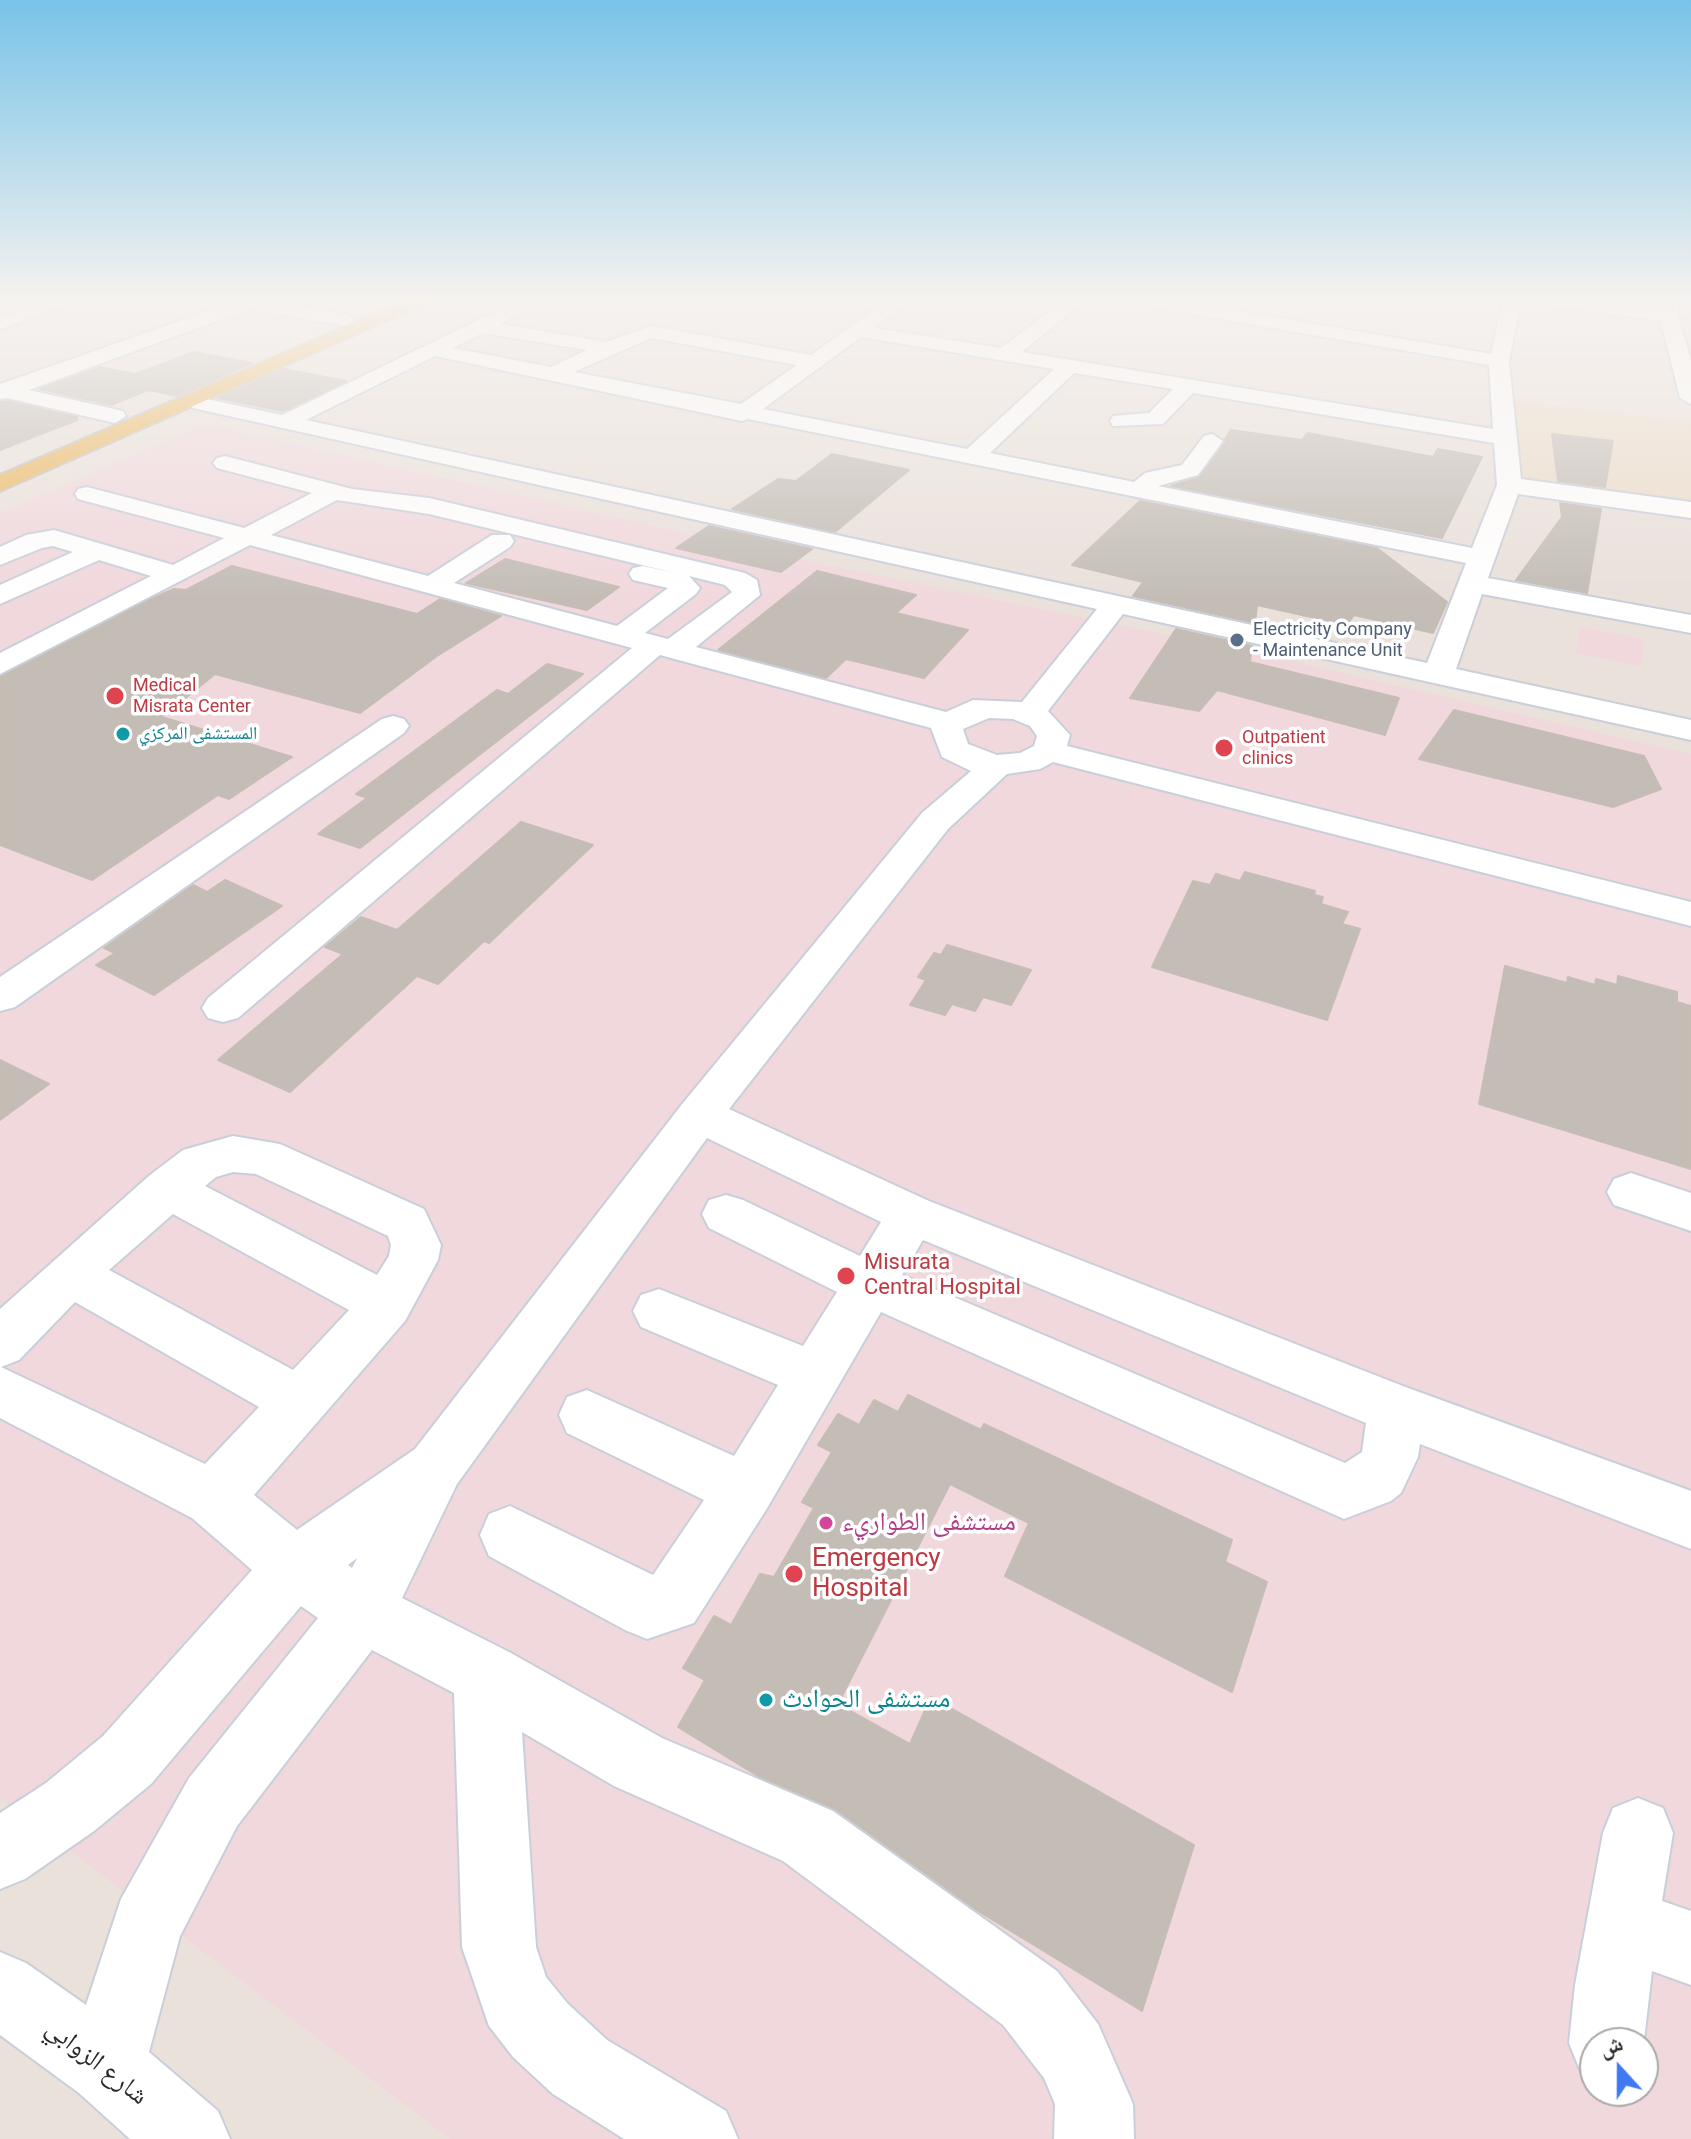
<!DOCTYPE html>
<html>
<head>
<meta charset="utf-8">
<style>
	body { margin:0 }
	#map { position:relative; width:1691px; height:2139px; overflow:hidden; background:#eae1db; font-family:Roboto,"Noto Naskh Arabic",sans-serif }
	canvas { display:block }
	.north { position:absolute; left:1579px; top:2027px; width:80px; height:80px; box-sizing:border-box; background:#fff; border:2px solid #a9a9a9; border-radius:50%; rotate:339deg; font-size:22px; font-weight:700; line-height:32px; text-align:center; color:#292929 }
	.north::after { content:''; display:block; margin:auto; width:28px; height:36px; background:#3f7af3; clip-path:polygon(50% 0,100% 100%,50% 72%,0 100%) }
</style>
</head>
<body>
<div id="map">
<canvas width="1691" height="2139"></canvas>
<div class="north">ش</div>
</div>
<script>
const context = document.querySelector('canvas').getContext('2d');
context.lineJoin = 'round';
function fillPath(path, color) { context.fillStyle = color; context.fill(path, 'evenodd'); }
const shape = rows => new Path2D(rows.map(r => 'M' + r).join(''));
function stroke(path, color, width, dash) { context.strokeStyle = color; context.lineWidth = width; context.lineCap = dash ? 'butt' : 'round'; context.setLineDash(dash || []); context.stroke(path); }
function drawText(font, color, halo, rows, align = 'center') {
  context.font = font + ' Roboto,"Noto Naskh Arabic",sans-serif'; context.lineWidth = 7; context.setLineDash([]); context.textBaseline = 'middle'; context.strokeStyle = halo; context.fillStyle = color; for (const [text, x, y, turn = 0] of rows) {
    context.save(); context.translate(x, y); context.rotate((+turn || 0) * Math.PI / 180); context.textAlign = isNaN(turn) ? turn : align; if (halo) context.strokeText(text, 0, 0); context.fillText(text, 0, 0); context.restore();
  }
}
fillPath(shape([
	[1509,400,1691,422,1691,503,1516,482]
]), '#ecdcca');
fillPath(shape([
	[205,424,808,561,1265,655,1691,754,1691,2139,450,2139,0,1798,0,513],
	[1595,2043,1643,2043,1643,2091,1595,2091],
	[1580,627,1644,639,1641,666,1576,653]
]), '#f1d8dd');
const building = shape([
	[194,352,252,363,177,396,148,390,111,405,40,389,100,367,135,374,194,352],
	[284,369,346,381,283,411,218,398,284,369],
	[7,401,77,417,77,420,0,450,0,402,7,401],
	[1231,430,1302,440,1308,433,1433,457,1438,449,1482,457,1442,538,1171,486,1200,477,1231,430],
	[1552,434,1613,441,1605,487,1558,481,1552,434],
	[832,454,909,470,835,532,732,509,778,479,796,481,832,454],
	[1140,501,1377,548,1447,602,1433,633,1354,615,1347,625,1257,605,1255,623,1133,596,1143,582,1072,565,1140,501],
	[1560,503,1601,509,1587,593,1516,580,1562,517,1560,503],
	[709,526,812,549,781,572,676,548,709,526],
	[505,559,619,587,587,610,466,583,505,559],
	[232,566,417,614,440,599,501,616,437,656,360,713,215,674,162,717,292,757,229,799,218,795,92,880,0,845,0,677,147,601,174,589,186,590,232,566],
	[817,571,916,595,896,613,968,630,924,678,846,659,826,678,718,650,817,571],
	[1176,629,1252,646,1250,662,1399,698,1385,735,1217,690,1199,711,1130,698,1176,629],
	[547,664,583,674,360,848,318,834,367,798,356,794,497,690,508,694,547,664],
	[1454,710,1644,756,1661,789,1613,807,1419,759,1454,710],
	[521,822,593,845,489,943,484,941,438,984,417,976,290,1092,218,1060,343,954,325,947,361,917,397,930,521,822],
	[1245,872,1315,891,1314,895,1323,897,1321,904,1348,912,1342,924,1360,929,1327,1020,1152,967,1193,881,1210,885,1216,874,1240,881,1245,872],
	[225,880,282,906,154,995,96,965,115,953,104,948,193,885,207,892,225,880],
	[947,945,1031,970,1011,1005,983,997,975,1011,952,1004,945,1015,910,1005,926,980,918,977,934,953,941,955,947,945],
	[1505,966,1567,983,1568,977,1595,985,1596,979,1617,985,1618,976,1677,992,1677,1002,1691,1006,1691,1169,1479,1104,1505,966],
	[0,1060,49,1084,0,1120,0,1060],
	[908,1395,981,1430,984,1424,1232,1540,1225,1562,1267,1582,1232,1692,1005,1576,1029,1523,950,1484,838,1704,910,1744,931,1697,1194,1845,1142,2011,975,1909,835,1809,758,1776,678,1727,705,1680,683,1668,714,1616,731,1625,760,1574,774,1577,814,1508,802,1502,832,1452,818,1445,838,1414,859,1425,874,1400,898,1412,908,1395]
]);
fillPath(building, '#c3bdb6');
stroke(building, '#c6bdb5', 2);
const minor = shape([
	[55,299,84,299,0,329,0,317,55,299],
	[220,299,268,299,346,314,355,320,346,326,249,309,29,390,123,411,126,416,115,423,7,398,0,399,0,384,226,305,220,299],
	[522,299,546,299,500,324,606,342,651,326,811,355,889,299,911,299,874,328,1001,348,1066,299,1087,299,1022,352,1493,429,1489,365,1132,304,1123,299,1167,299,1491,354,1503,299,1521,299,1509,361,1521,479,1691,502,1691,518,1518,494,1488,578,1691,615,1691,633,1482,594,1456,669,1691,720,1691,740,1123,614,1048,711,1070,735,1067,746,1691,902,1691,926,1053,762,1040,769,1007,774,948,829,729,1109,929,1201,1408,1388,1691,1491,1691,1549,1420,1444,1418,1457,1401,1493,1391,1501,1344,1519,881,1312,766,1510,694,1623,647,1639,625,1630,489,1556,480,1535,489,1514,510,1506,653,1575,704,1500,567,1433,559,1415,567,1397,587,1390,734,1456,778,1385,641,1327,633,1311,641,1295,659,1289,803,1346,837,1292,709,1228,702,1214,709,1200,726,1195,743,1200,860,1256,881,1222,707,1138,457,1484,402,1598,509,1652,662,1738,833,1811,1057,1971,1098,2024,1133,2104,1134,2139,1054,2139,1055,2104,1044,2078,1003,2025,783,1861,614,1786,522,1732,536,1947,546,1977,567,2003,607,2040,726,2111,738,2139,624,2139,553,2094,513,2057,489,2026,462,1947,454,1693,372,1650,237,1826,180,1936,149,2052,218,2111,230,2139,130,2139,79,2093,0,2035,0,1952,26,1963,86,2005,121,1899,189,1778,318,1618,301,1606,151,1784,94,1831,25,1879,0,1889,0,1813,46,1783,103,1736,252,1570,192,1518,0,1418,0,1309,150,1175,183,1150,233,1136,280,1144,424,1209,441,1245,438,1260,405,1321,254,1495,297,1530,415,1449,683,1103,922,813,971,771,942,757,931,728,660,655,238,1018,223,1022,208,1018,202,1008,208,998,632,648,250,545,0,674,0,653,151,576,99,560,0,604,0,585,73,552,53,546,42,548,0,565,0,547,26,535,54,530,173,565,224,538,78,499,75,494,78,489,87,487,244,528,312,493,217,468,213,463,217,458,225,456,352,489,429,498,745,573,757,580,760,595,696,647,946,712,973,700,1022,702,1097,609,193,408,182,402,193,396,282,415,522,299],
	[483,333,587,350,551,367,453,348,483,333],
	[861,337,1054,369,967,449,763,409,861,337],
	[651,338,797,365,741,404,574,372,651,338],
	[435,356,742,421,748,419,1466,563,1427,663,306,420,435,356],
	[1074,373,1173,389,1149,413,1113,416,1110,421,1113,426,1163,424,1193,393,1494,443,1497,485,1472,548,1158,486,1198,475,1223,441,1212,434,1204,436,1182,465,1145,473,1134,482,990,453,1074,373],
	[337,500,429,514,675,573,643,566,633,568,629,574,633,580,668,588,617,626,454,583,510,547,514,541,510,535,492,535,428,576,271,535,337,500],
	[689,576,725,585,732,592,668,639,645,633,696,594,700,588,689,576],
	[989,718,1013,719,1030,726,1037,736,1034,746,1020,753,997,755,968,744,963,729,989,718],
	[233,1172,256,1174,388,1236,391,1245,389,1256,377,1275,205,1186,216,1177,233,1172],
	[173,1214,349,1310,293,1370,109,1270,173,1214],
	[923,1240,1366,1423,1362,1452,1345,1463,902,1275,923,1240],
	[75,1302,259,1407,205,1464,1,1367,19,1360,75,1302],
	[357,1558,352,1568,348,1565,357,1558],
	[1525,299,1581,299,1660,309,1660,299,1678,299,1678,316,1691,360,1691,404,1680,398,1661,321,1534,304,1525,299],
	[393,716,404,719,409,726,404,733,15,1007,0,1011,0,977,382,719,393,716],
	[1631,1173,1691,1193,1691,1231,1614,1205,1607,1192,1614,1179,1631,1173],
	[1638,1798,1663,1808,1673,1833,1662,1901,1691,1911,1691,1985,1652,1971,1643,2049,1643,2043,1595,2043,1595,2076,1580,2070,1569,2043,1575,1985,1603,1833,1613,1808,1638,1798]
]);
const major = shape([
	[410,299,436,299,0,491,0,475,410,299]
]);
stroke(minor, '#c9cfda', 4);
stroke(major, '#c3c3c3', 4);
fillPath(minor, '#fff');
fillPath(major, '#ebb75f');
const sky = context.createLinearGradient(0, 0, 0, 599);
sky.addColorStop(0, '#78c3e8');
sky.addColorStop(0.5, '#f6f2ef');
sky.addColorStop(1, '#f6f2ef00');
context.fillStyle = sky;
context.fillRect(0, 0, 1691, 599);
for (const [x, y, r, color] of [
	[1237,640,8,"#5c6f8a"],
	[115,696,10,"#e0444e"],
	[123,734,8,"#0f9aa8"],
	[1224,748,10,"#e0444e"],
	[846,1276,10,"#e0444e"],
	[826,1523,8,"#d1479c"],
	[794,1574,10,"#e0444e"],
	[766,1700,8,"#0f9aa8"]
]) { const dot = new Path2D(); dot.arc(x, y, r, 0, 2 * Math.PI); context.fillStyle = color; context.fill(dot); stroke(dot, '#fff', 3); }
drawText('18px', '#4e5e75', '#fff', [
	["Electricity Company",1253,630],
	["- Maintenance Unit",1253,651]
], 'left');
drawText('18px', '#be3a42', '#fff', [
	["Medical",133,686],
	["Misrata Center",133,707],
	["Outpatient",1242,738],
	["clinics",1242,759]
], 'left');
drawText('18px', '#0d838f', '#fff', [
	["المستشفى المركزي",139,734]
], 'left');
drawText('22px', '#be3a42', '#fff', [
	["Misurata",864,1263],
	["Central Hospital",864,1288]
], 'left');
drawText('26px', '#b23c85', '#fff', [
	["مستشفى الطواريء",842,1523]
], 'left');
drawText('26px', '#be3a42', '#fff', [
	["Emergency",812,1559],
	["Hospital",812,1589]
], 'left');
drawText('26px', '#0d838f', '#fff', [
	["مستشفى الحوادث",782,1700]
], 'left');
drawText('26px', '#292929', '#fff', [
	["شارع الزوابي",96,2063,38]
]);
</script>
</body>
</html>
